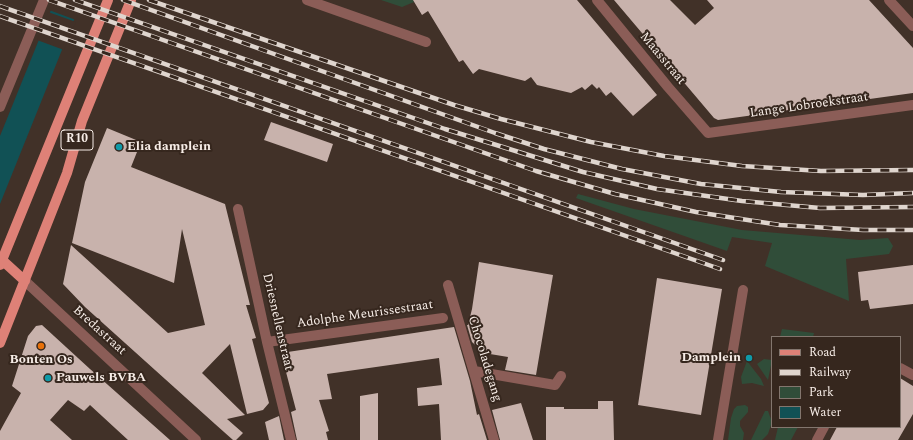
<!DOCTYPE html>
<html>
<head>
<meta charset="utf-8">
<style>
	body { margin:0 }
	#map { position:relative; width:913px; height:440px; overflow:hidden; background:#413128; font-family:Spectral,serif }
	canvas { display:block }
	.legend { position:absolute; left:771px; top:336px; width:130px; height:92px; box-sizing:border-box; background:#36271e; border:1px solid #83766e; margin:0; padding:5px 7px; list-style:none; font-size:12px; color:#f7ede7 }
	.legend li { display:flex; align-items:center; gap:8px; height:20px }
	.legend b { width:20px; border:1px solid #83766e }
</style>
</head>
<body>
<div id="map">
<canvas width="913" height="440"></canvas>
<ul class="legend">
<li><b style="height:5px;background:#de8177"></b>Road</li>
<li><b style="height:5px;background:#dfd5ce"></b>Railway</li>
<li><b style="height:11px;background:#304d39"></b>Park</li>
<li><b style="height:11px;background:#115155"></b>Water</li>
</ul>
</div>
<script>
const context = document.querySelector('canvas').getContext('2d');
context.lineJoin = 'round';
function fillPath(path, color) { context.fillStyle = color; context.fill(path, 'evenodd'); }
const shape = rows => new Path2D(rows.map(r => 'M' + r).join(''));
function stroke(path, color, width, dash) { context.strokeStyle = color; context.lineWidth = width; context.lineCap = dash ? 'butt' : 'round'; context.setLineDash(dash || []); context.stroke(path); }
function drawText(font, color, halo, rows, align = 'center') {
  context.font = font + ' Spectral,serif'; context.lineWidth = 4; context.setLineDash([]); context.textBaseline = 'middle'; context.strokeStyle = halo; context.fillStyle = color; for (const [text, x, y, turn = 0] of rows) {
    context.save(); context.translate(x, y); context.rotate((+turn || 0) * Math.PI / 180); context.textAlign = isNaN(turn) ? turn : align; if (halo) context.strokeText(text, 0, 0); context.fillText(text, 0, 0); context.restore();
  }
}
fillPath(shape([
	[381,0,413,0,414,2,402,7],
	[578,194,634,209,742,230,860,240,888,238,893,246,889,254,846,259,849,301,765,266,772,243,732,237,727,251,576,198],
	[782,329,814,333,813,337,780,337],
	[764,359,772,360,768,380,757,364],
	[747,361,761,379,764,386,752,383,742,384,741,377],
	[745,405,748,407,748,412,740,421,740,426,744,433,743,440,728,440,731,418,734,409,737,406],
	[765,411,768,411,772,422,768,434,762,440,751,440],
	[778,427,798,427,791,440,775,440]
]), '#304d39');
fillPath(shape([
	[55,0,82,0,0,204,0,136]
]), '#115155');
fillPath(shape([
	[53,0,84,0,76,20,49,10],
	[48,12,76,22,64,50,37,40]
]), '#413128');
fillPath(shape([
	[413,0,577,0,657,95,633,116,611,92,606,96,599,87,597,89,592,84,585,90,582,87,571,93,537,85,531,77,525,81,479,69,473,74,463,60,459,62,428,11,422,15],
	[614,0,670,0,695,25,714,8,707,0,869,0,913,48,913,93,718,120,714,118],
	[271,122,333,144,327,162,264,140],
	[107,128,141,142,131,167,225,204,250,305,246,305,256,338,252,339,269,403,263,410,247,414,230,344,202,373,245,415,227,419,243,433,236,440,233,440,215,424,85,307,63,284,71,245,168,333,205,325,182,229,174,283,72,243,85,182],
	[479,262,553,275,536,375,505,370,508,357,484,353,472,342,467,325,468,325,472,309],
	[913,265,913,304,870,309,868,300,861,301,858,272],
	[657,278,722,289,701,415,638,405],
	[42,325,90,369,170,440,128,440,90,405,84,411,68,400,50,420,72,440,0,440,0,431,21,393,12,386,28,336,36,326],
	[454,327,470,381,477,415,479,414,487,440,441,440,439,404,418,406,417,388,442,385,439,358,327,374,332,399,319,400,329,431,326,432,328,440,297,440,291,412,296,410,281,353],
	[900,378,913,386,913,414,898,440,830,440,837,427,900,427],
	[378,393,378,440,360,440,360,396],
	[598,401,613,401,614,440,546,440,546,407,564,407,564,409,598,409],
	[521,403,533,440,500,440,492,410],
	[279,416,284,440,269,440,265,422]
]), '#c8b2ac');
stroke(shape([
	[307,0,426,42],
	[597,0,668,87,708,133,913,105],
	[889,0,913,26],
	[0,107,44,0],
	[238,209,267,342,291,440],
	[25,281,196,440],
	[448,285,494,440],
	[267,342,443,318],
	[900,368,913,375],
	[474,371,555,385,561,376],
	[718,440,743,290],
	[817,440,824,427]
]), '#8b5d57', 10);
stroke(shape([
	[2,260,25,281],
	[0,265,108,0],
	[0,343,67,173,82,121,131,0]
]), '#de8177', 10);
const rail = shape([
	[49,0,536,171,615,194,696,212,780,225,863,230,913,230],
	[75,0,445,129,583,172,657,189,742,201,820,208,913,207],
	[123,0,495,133,544,149,622,169,701,184,781,192,863,195,913,193],
	[149,0,454,105,501,119,591,142,664,156,742,166,821,171,913,170],
	[0,6,723,260],
	[0,16,720,269]
]);
stroke(rail, '#dfd5ce', 4.5);
stroke(rail, '#36271e', 3, [9]);
for (const [x, y, r, color] of [
	[119,147,4,"#0f9aa8"],
	[41,346,4,"#e8710a"],
	[749,358,4,"#0f9aa8"],
	[48,378,4,"#0f9aa8"]
]) { const dot = new Path2D(); dot.arc(x, y, r, 0, 2 * Math.PI); context.fillStyle = color; context.fill(dot); stroke(dot, '#36271e', 1.5); }
for (const [x, y, w] of [
	[77,140,32]
]) { const box = new Path2D(); box.roundRect(x - w / 2, y - 10, w, 20, 3); context.fillStyle = '#36271e'; context.fill(box); stroke(box, '#f7ede7', 1); }
drawText('bold 12px', '#f7ede7', null, [
	["R10",77,140]
]);
drawText('13px', '#f7ede7', '#36271e', [
	["Maasstraat",662,59,50],
	["Lange Lobroekstraat",809,106,-8],
	["Adolphe Meurissestraat",365,315,-8],
	["Driesnellenstraat",277,322,77],
	["Bredastraat",99,331,42],
	["Chocoladegang",484,359,73]
]);
drawText('bold 13px', '#f7ede7', '#36271e', [
	["Elia damplein",127,147],
	["Damplein",741,358,"right"],
	["Bonten Os",41,360,"center"],
	["Pauwels BVBA",56,378]
], 'left');
</script>
</body>
</html>
